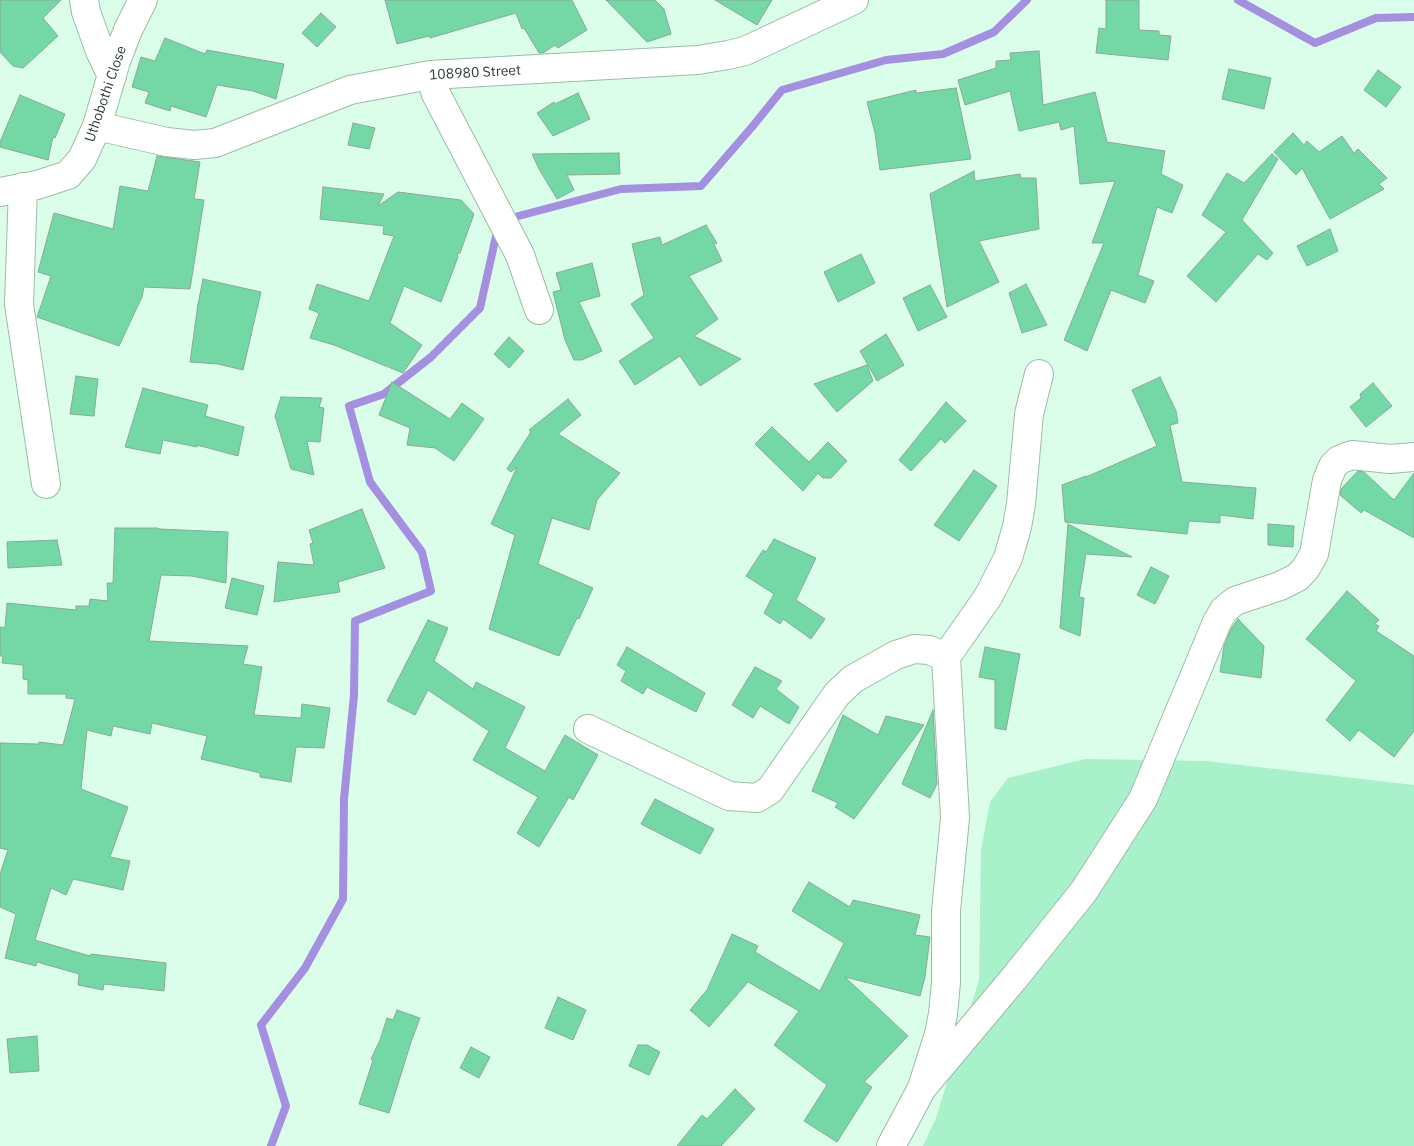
<!DOCTYPE html>
<html>
<head>
<meta charset="utf-8">
<style>
	body { margin:0 }
	canvas { display:block; background:#dbfeea }
</style>
</head>
<body>
<canvas width="1414" height="1146"></canvas>
<script>
const context = document.querySelector('canvas').getContext('2d');
context.lineJoin = 'round';
function fillPath(path, color) { context.fillStyle = color; context.fill(path, 'evenodd'); }
const shape = rows => new Path2D(rows.map(r => 'M' + r).join(''));
function stroke(path, color, width, dash) { context.strokeStyle = color; context.lineWidth = width; context.lineCap = dash ? 'butt' : 'round'; context.setLineDash(dash || []); context.stroke(path); }
function drawText(font, color, halo, rows, align = 'center') {
  context.font = font + ' "IBM Plex Sans",sans-serif'; context.lineWidth = 5; context.setLineDash([]); context.textBaseline = 'middle'; context.strokeStyle = halo; context.fillStyle = color; for (const [text, x, y, turn = 0] of rows) {
    context.save(); context.translate(x, y); context.rotate((+turn || 0) * Math.PI / 180); context.textAlign = isNaN(turn) ? turn : align; if (halo) context.strokeText(text, 0, 0); context.fillText(text, 0, 0); context.restore();
  }
}
fillPath(shape([
	[1085,759,1206,761,1414,785,1414,1146,923,1146,936,1118,979,980,981,850,990,802,1008,778]
]), '#a9f1cb');
stroke(shape([
	[1238,0,1315,43,1376,18,1414,17],
	[507,219,621,189,701,186,752,127,782,90,886,60,943,54,994,32,1027,0],
	[271,1146,286,1106,261,1025,305,968,343,899,344,799,354,695,355,621,431,591,422,552,370,482,349,406,384,394,431,357,480,308,498,227]
]), '#a48fe1', 8);
const building = shape([
	[0,0,61,0,43,18,58,36,23,68,13,66,0,52,0,0],
	[385,0,572,0,587,30,558,48,555,45,543,53,539,53,524,28,522,29,516,13,430,38,429,36,397,44,385,0],
	[606,0,655,0,664,9,671,34,647,42,606,0],
	[715,0,772,0,757,25,715,0],
	[1106,0,1139,0,1139,30,1159,31,1159,35,1171,36,1168,60,1096,53,1099,28,1106,29,1106,0],
	[321,13,336,27,317,47,302,33,321,13],
	[165,38,205,54,207,50,284,64,276,99,253,91,217,85,206,117,171,106,170,111,145,103,149,92,132,87,141,57,155,61,165,38],
	[1039,51,1043,105,1095,92,1107,142,1165,151,1161,174,1183,185,1172,213,1157,207,1138,275,1154,281,1145,303,1111,290,1087,351,1064,340,1104,243,1092,243,1115,181,1080,184,1074,126,1061,130,1059,122,1019,131,1010,91,965,105,958,80,996,68,996,61,1011,60,1010,53,1039,51],
	[1229,69,1271,78,1264,109,1222,99,1229,69],
	[1378,70,1401,87,1386,107,1364,90,1378,70],
	[956,88,971,159,880,170,875,133,867,102,916,90,916,93,956,88],
	[578,93,590,119,553,136,537,113,554,102,555,104,578,93],
	[20,95,65,114,55,138,53,137,48,160,0,147,0,142,20,95],
	[353,123,375,128,369,149,348,145,353,123],
	[1293,133,1304,145,1307,141,1319,152,1342,136,1354,153,1358,149,1387,178,1379,184,1384,189,1330,219,1302,168,1296,175,1274,152,1293,133],
	[619,153,620,174,567,175,574,190,557,199,539,169,532,154,619,153],
	[1272,154,1278,159,1242,220,1273,253,1267,260,1258,254,1216,302,1187,276,1226,232,1202,215,1227,173,1244,183,1272,154],
	[157,156,200,162,194,199,204,200,190,289,144,287,142,297,119,346,37,317,51,276,38,272,54,213,113,229,120,186,148,191,157,156],
	[974,171,975,181,1020,174,1021,178,1036,178,1039,229,979,241,999,282,947,307,930,194,974,171],
	[323,187,384,194,378,206,398,192,461,200,474,214,460,253,457,254,458,257,441,302,404,286,390,323,422,345,403,373,334,345,310,338,319,313,309,309,317,284,369,301,394,236,383,234,384,226,320,219,323,187],
	[706,225,717,243,714,244,722,261,689,276,718,319,694,336,741,359,700,386,680,356,635,385,619,361,654,338,631,304,644,295,632,244,660,237,662,245,706,225],
	[1330,229,1338,251,1307,266,1297,246,1330,229],
	[861,254,875,283,838,302,824,272,861,254],
	[592,263,600,296,579,302,602,351,582,360,574,360,565,340,553,292,561,290,556,273,592,263],
	[203,279,261,292,243,370,218,364,190,362,198,304,203,279],
	[1026,284,1047,325,1022,333,1009,293,1026,284],
	[930,285,947,317,918,331,903,298,930,285],
	[886,334,904,365,877,381,860,351,886,334],
	[509,337,524,351,509,368,494,354,509,337],
	[867,365,873,381,837,412,814,384,867,365],
	[76,376,98,379,94,416,70,414,76,376],
	[1160,377,1176,411,1178,423,1170,425,1182,482,1256,488,1253,519,1220,515,1220,523,1189,521,1187,534,1065,522,1062,485,1086,476,1086,477,1157,446,1132,390,1160,377],
	[392,382,450,419,462,403,484,419,454,461,435,448,407,445,410,428,379,415,392,382],
	[1373,383,1392,406,1366,427,1350,407,1361,398,1360,394,1373,383],
	[143,388,208,405,205,416,244,427,238,456,197,445,197,447,163,440,160,454,125,447,143,388],
	[281,397,322,398,319,407,324,408,320,442,307,441,314,475,291,469,275,416,281,397],
	[568,399,581,415,558,434,620,473,597,500,589,530,552,518,538,564,593,588,579,619,577,618,559,656,489,629,515,535,491,524,517,467,511,472,507,469,531,432,529,430,568,399],
	[946,402,966,421,945,443,941,439,911,471,899,460,946,402],
	[772,427,809,462,828,442,847,461,831,478,823,478,818,473,803,491,755,444,772,427],
	[974,470,997,486,959,541,934,525,974,470],
	[1358,471,1364,472,1394,500,1414,473,1414,538,1364,510,1361,513,1340,495,1341,489,1358,471],
	[362,509,385,568,338,582,340,592,274,602,278,562,314,565,310,544,313,543,309,530,362,509],
	[1068,524,1132,557,1086,554,1079,597,1084,598,1080,636,1060,628,1068,524],
	[1268,524,1294,526,1293,547,1268,545,1268,524],
	[115,528,158,528,159,529,228,532,226,583,192,576,161,575,149,641,248,646,243,664,262,667,254,715,301,718,302,704,330,708,324,748,296,747,291,782,260,777,260,773,201,759,207,736,152,723,150,734,113,726,111,736,87,730,81,789,128,807,110,857,130,861,123,890,73,879,66,895,51,888,35,940,90,956,91,954,166,963,164,991,104,984,103,990,78,985,79,974,37,962,36,966,5,958,16,914,0,907,0,874,8,850,0,848,0,743,39,744,39,742,63,745,75,699,66,698,66,694,28,694,28,680,23,679,23,665,2,663,3,656,0,656,0,627,5,628,7,603,76,610,76,606,89,606,90,599,108,601,107,583,113,583,115,528],
	[774,539,816,558,796,600,825,619,811,639,783,619,780,624,764,613,774,594,746,576,763,550,766,552,774,539],
	[57,540,62,565,8,568,7,542,57,540],
	[1151,567,1169,576,1155,604,1137,595,1151,567],
	[232,578,264,586,257,615,225,608,232,578],
	[1347,591,1379,620,1375,624,1379,626,1376,631,1414,656,1414,731,1394,757,1359,730,1350,741,1326,720,1356,681,1306,639,1347,591],
	[1238,619,1264,646,1261,678,1220,672,1224,646,1231,629,1238,619],
	[428,620,448,628,434,661,473,689,476,682,525,707,505,748,545,771,565,735,598,755,573,800,569,797,539,847,517,833,538,797,473,760,489,731,428,690,415,715,387,701,428,620],
	[627,647,705,693,696,712,647,687,643,694,621,681,626,671,617,665,627,647],
	[985,647,1020,654,1006,730,995,728,995,680,979,677,985,647],
	[755,667,782,681,776,689,799,707,789,724,760,706,753,718,732,705,755,667],
	[933,710,937,784,930,798,902,784,933,710],
	[843,715,878,735,886,716,924,725,854,819,835,807,838,803,812,791,843,715],
	[655,799,714,829,700,854,641,824,655,799],
	[809,882,850,907,853,900,920,915,915,935,930,937,925,977,920,996,845,977,908,1036,864,1082,872,1087,837,1142,804,1121,827,1085,774,1045,799,1011,748,982,709,1027,690,1010,707,990,732,934,758,946,755,952,820,991,844,943,792,911,809,882],
	[558,997,586,1010,573,1040,545,1028,558,997],
	[397,1010,420,1018,411,1042,389,1113,359,1104,373,1060,371,1059,380,1040,387,1018,393,1020,397,1010],
	[37,1036,39,1071,10,1073,7,1039,37,1036],
	[638,1045,647,1045,660,1052,649,1075,629,1066,638,1045],
	[471,1047,490,1057,479,1078,460,1068,471,1047],
	[735,1089,755,1109,721,1146,677,1146,702,1115,707,1119,735,1089]
]);
fillPath(building, '#73d7a6');
stroke(building, '#88aa97', 1);
const minor = shape([
	[84,0,86,12,100,51,112,76],
	[430,75,436,94,520,255,539,310],
	[97,126,167,142,194,145,215,143,350,90,430,75,698,60,728,55,745,51,854,0],
	[23,187,19,304,46,484],
	[0,192,37,185,68,175,82,159,97,126,116,61,128,30,143,0],
	[588,729,729,796,757,798,770,790,837,694,853,679,896,655,914,649,929,650,946,657],
	[922,1088,1016,976,1084,891,1143,799,1217,622,1224,610,1235,601,1280,586,1298,577,1306,568,1314,554,1327,480,1333,466,1339,460,1352,455,1390,459,1414,457],
	[891,1146,922,1088,939,1034,943,1014,946,982,946,911,955,818,946,657,988,597,1008,558,1017,527,1021,504,1029,414,1039,374]
]);
stroke(minor, '#9bbca9', 30);
stroke(minor, '#fff', 28);
drawText('14px', '#303e36', '#fff', [
	["108980 Street",475,73,-3],
	["Uthobothi Close",106,94,-71]
]);
</script>
</body>
</html>
